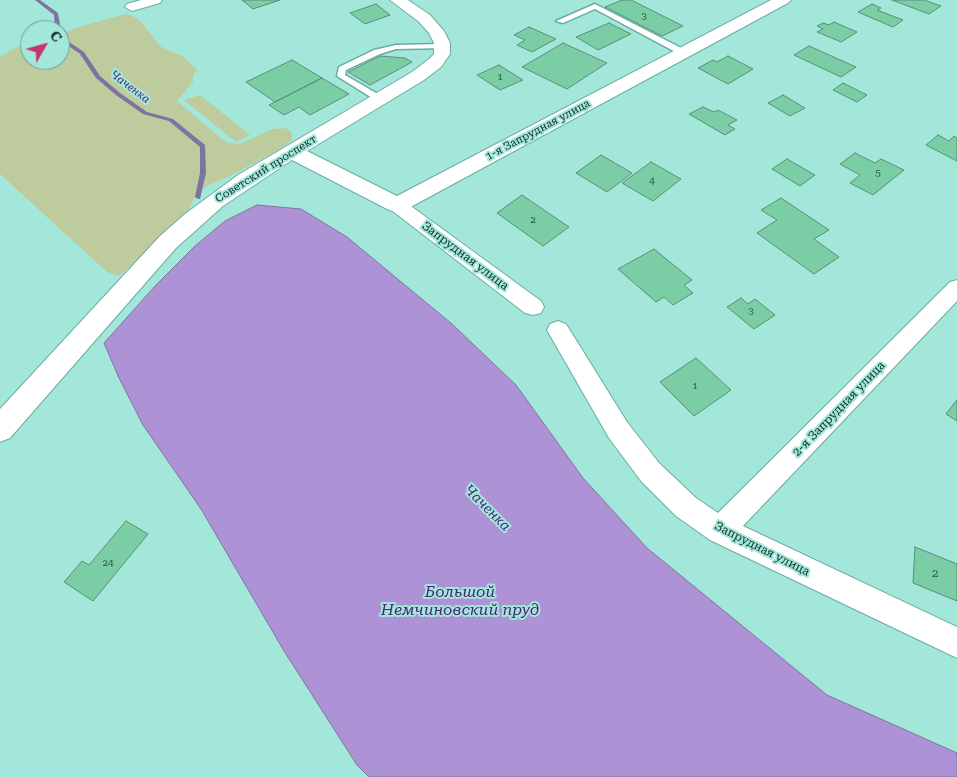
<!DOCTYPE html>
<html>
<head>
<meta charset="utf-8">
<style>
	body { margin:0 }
	#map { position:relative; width:957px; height:777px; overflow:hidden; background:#a3e7db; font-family:"Roboto Serif",serif }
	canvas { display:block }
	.north { position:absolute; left:20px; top:20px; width:50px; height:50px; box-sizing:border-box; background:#a3e7db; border:1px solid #699d94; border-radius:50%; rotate:52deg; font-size:14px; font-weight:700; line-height:20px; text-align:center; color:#112d29 }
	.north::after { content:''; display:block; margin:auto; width:18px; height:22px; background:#c3376c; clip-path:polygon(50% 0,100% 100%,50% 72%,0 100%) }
</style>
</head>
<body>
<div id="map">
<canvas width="957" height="777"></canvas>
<div class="north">С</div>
</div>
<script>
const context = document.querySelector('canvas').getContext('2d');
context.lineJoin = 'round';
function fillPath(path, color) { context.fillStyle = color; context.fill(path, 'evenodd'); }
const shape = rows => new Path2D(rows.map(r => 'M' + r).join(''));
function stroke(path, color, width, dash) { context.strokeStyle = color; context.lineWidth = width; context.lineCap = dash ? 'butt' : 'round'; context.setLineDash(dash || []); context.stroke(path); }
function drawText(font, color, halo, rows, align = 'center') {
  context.font = font + ' "Roboto Serif",serif'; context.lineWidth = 4; context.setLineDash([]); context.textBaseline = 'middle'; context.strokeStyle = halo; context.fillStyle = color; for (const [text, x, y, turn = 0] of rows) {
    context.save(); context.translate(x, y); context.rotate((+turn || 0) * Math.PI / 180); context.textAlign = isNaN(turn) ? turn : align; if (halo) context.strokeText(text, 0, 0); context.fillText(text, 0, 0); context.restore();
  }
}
fillPath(shape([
	[126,14,133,16,142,23,161,47,182,56,197,70,193,76,193,82,177,101,221,138,228,143,240,144,273,129,286,128,292,133,292,141,273,153,230,176,205,187,196,195,184,218,119,276,107,272,0,174,0,57,13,49,30,43,30,60,60,60,60,34,85,25],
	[200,95,250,135,236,142,184,100]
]), '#bdcb9d');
const water = shape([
	[257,205,301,209,347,237,452,324,516,385,583,478,647,548,827,695,957,753,957,777,369,777,357,765,284,651,201,509,143,425,119,378,104,343,156,285,195,246,225,221,257,205]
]);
fillPath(water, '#ad93d5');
stroke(water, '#7e74a1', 1);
fillPath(shape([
	[35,0,40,0,58,13,61,30,60,31,55,30,54,15,35,0],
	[60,36,84,52,100,76,120,93,147,112,173,119,205,145,206,173,200,199,198,199,195,197,200,173,200,147,169,121,143,114,116,95,96,78,80,54,60,40,60,36]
]), '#7e74a1');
const building = shape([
	[242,0,280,0,253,9,242,0],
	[622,0,631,0,683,26,662,36,605,7,622,0],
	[892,0,924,0,941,6,929,14,892,0],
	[376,4,390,15,365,24,350,13,376,4],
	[872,4,881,8,877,10,903,20,893,27,858,12,872,4],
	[834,22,857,32,841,42,817,32,823,29,817,26,823,23,829,25,834,22],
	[609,23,631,34,598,50,576,37,609,23],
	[529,27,556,39,532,52,517,45,525,40,514,35,529,27],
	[563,43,607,63,567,89,522,67,563,43],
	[809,46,856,67,841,77,794,55,809,46],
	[380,56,405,58,412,62,370,85,348,72,380,56],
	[728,56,753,69,728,84,698,68,713,60,717,62,728,56],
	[292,60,322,78,275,102,246,82,292,60],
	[499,65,523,80,500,90,477,75,499,65],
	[322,78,349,94,310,115,299,107,284,115,269,105,322,78],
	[843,83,867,95,857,102,833,90,843,83],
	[783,95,805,108,790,116,768,103,783,95],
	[703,107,714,112,718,110,737,120,728,125,735,129,725,135,689,114,703,107],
	[938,135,949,141,954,136,957,138,957,161,926,145,938,135],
	[855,153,875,163,881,159,904,170,873,195,850,183,860,175,840,164,855,153],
	[601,155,632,173,607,192,576,173,601,155],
	[787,159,815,175,800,186,772,169,787,159],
	[651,162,681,179,653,201,622,183,651,162],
	[522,195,569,227,543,246,497,213,522,195],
	[781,198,829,230,814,239,839,257,814,274,757,233,777,220,761,210,781,198],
	[654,249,692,280,684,285,693,293,673,305,664,297,656,302,618,269,654,249],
	[741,298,748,304,755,299,775,315,754,329,727,307,741,298],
	[696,358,731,390,694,416,660,382,696,358],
	[957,400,957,421,946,414,957,400],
	[126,521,148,534,93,601,64,582,82,561,89,565,126,521],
	[915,547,957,564,957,601,913,583,915,547]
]);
fillPath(building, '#7bcda5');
stroke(building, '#598f75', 1);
const lane = shape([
	[595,4,687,51,688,53,681,55,595,9,563,23,556,21,595,4],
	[442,44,445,44,445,48,396,49,380,54,346,70,345,75,383,97,383,101,377,101,337,76,339,67,374,50,396,45,442,44]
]);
const street = shape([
	[141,0,162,0,160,3,132,11,125,7,127,4,141,0],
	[397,199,404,201,541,301,544,307,541,313,533,315,525,313,390,209,388,205,390,201,397,199],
	[957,280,957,301,743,526,957,627,957,658,710,540,676,516,641,481,609,438,547,330,550,324,558,321,566,324,627,422,659,463,696,498,718,513,950,282,957,280]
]);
const secondary = shape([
	[390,0,408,0,430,15,444,31,450,43,450,54,441,67,424,80,307,151,397,196,771,0,791,0,788,3,405,210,397,212,389,210,292,160,223,206,176,248,10,438,0,442,0,409,160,236,185,214,238,175,412,72,429,59,434,54,434,43,429,33,418,21,390,0]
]);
stroke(lane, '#69aca1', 3);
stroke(street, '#69aca1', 2);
stroke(secondary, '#69aca1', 2);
fillPath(lane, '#fff');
fillPath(street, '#fff');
fillPath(secondary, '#fff');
drawText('10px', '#2c5548', null, [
	["3",644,16],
	["1",500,77],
	["5",878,173],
	["4",652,181],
	["2",533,220],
	["3",751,311],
	["1",695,386],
	["24",108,563]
]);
drawText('italic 11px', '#4a2573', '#a3e7db', [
	["Чаченка",130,87,37]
]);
drawText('11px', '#112d29', '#a3e7db', [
	["1-я Запрудная улица",538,130,-28],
	["Советский проспект",266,169,-32]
]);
drawText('12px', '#112d29', '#a3e7db', [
	["Запрудная улица",465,256,37],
	["2-я Запрудная улица",839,409,-46],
	["Запрудная улица",762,549,27]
]);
drawText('12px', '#2c5548', null, [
	["2",935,573]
]);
drawText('italic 14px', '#4a2573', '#a3e7db', [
	["Чаченка",487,508,45]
]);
drawText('italic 16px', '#4a2573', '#a3e7db', [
	["Большой",460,592],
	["Немчиновский пруд",460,610]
]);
</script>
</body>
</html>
